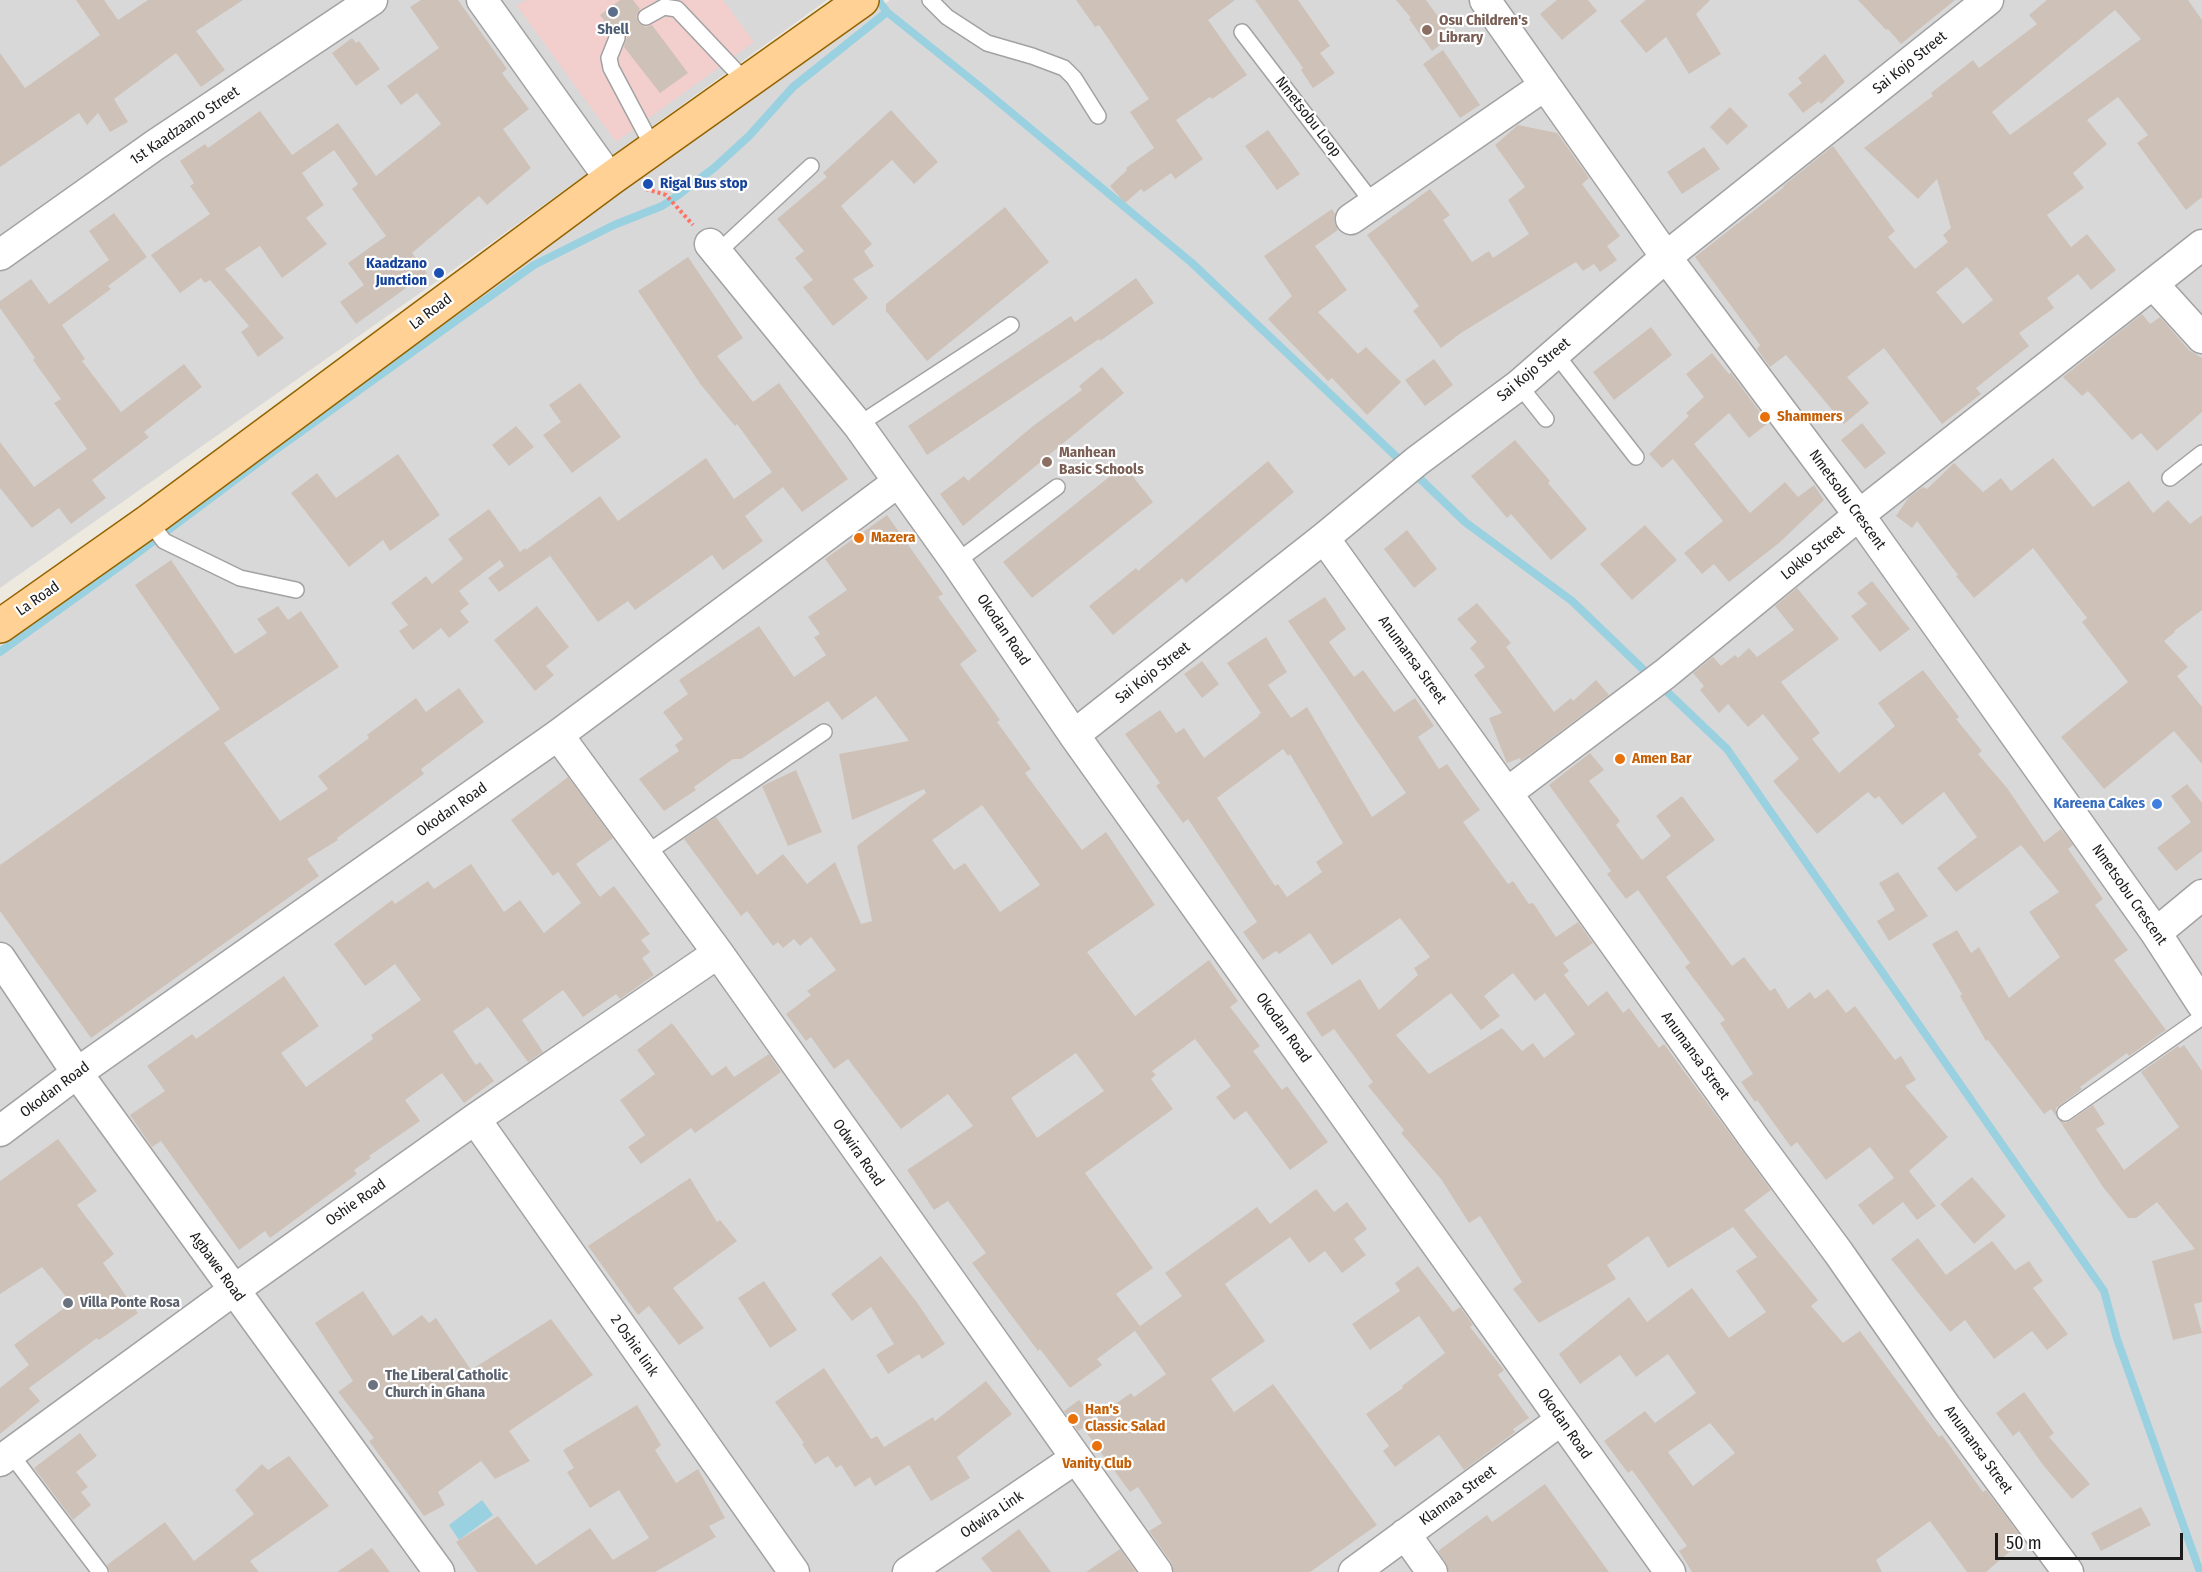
<!DOCTYPE html>
<html>
<head>
<meta charset="utf-8">
<style>
	body { margin:0 }
	#map { position:relative; width:2202px; height:1572px; overflow:hidden; background:#eee9df; font-family:"Fira Sans Condensed",sans-serif }
	canvas { display:block }
	.scale { position:absolute; left:1995px; top:1533px; width:188px; height:27px; box-sizing:border-box; border:3px solid #1b1b1b; border-top:0; padding-left:8px; font-size:18px; line-height:21px; white-space:nowrap; color:#1b1b1b; -webkit-text-stroke:4px #fff; paint-order:stroke }
</style>
</head>
<body>
<div id="map">
<canvas width="2202" height="1572"></canvas>
<div class="scale">50 m</div>
</div>
<script>
const context = document.querySelector('canvas').getContext('2d');
context.lineJoin = 'round';
function fillPath(path, color) { context.fillStyle = color; context.fill(path, 'evenodd'); }
const shape = rows => new Path2D(rows.map(r => 'M' + r).join(''));
function stroke(path, color, width, dash) { context.strokeStyle = color; context.lineWidth = width; context.lineCap = dash ? 'butt' : 'round'; context.setLineDash(dash || []); context.stroke(path); }
function drawText(font, color, halo, rows, align = 'center') {
  context.font = font + ' "Fira Sans Condensed",sans-serif'; context.lineWidth = 4.5; context.setLineDash([]); context.textBaseline = 'middle'; context.strokeStyle = halo; context.fillStyle = color; for (const [text, x, y, turn = 0] of rows) {
    context.save(); context.translate(x, y); context.rotate((+turn || 0) * Math.PI / 180); context.textAlign = isNaN(turn) ? turn : align; if (halo) context.strokeText(text, 0, 0); context.fillText(text, 0, 0); context.restore();
  }
}
fillPath(shape([
	[0,0,827,0,477,253,0,588],
	[890,0,2202,0,2202,1572,0,1572,0,638]
]), '#d9d8d8');
fillPath(shape([
	[526,0,723,0,754,42,616,142,517,6]
]), '#f2cecc');
fillPath(shape([
	[482,1500,493,1515,459,1540,449,1525]
]), '#9ad1e1');
stroke(shape([
	[878,0,887,12,983,89,1192,263,1403,463],
	[1414,473,1465,522,1572,601,1650,676],
	[0,652,127,561,267,456,534,265,614,225,662,206,677,196,714,168,749,136,793,87,887,12],
	[1661,686,1727,749,2104,1291,2117,1339,2200,1572]
]), '#9ad1e1', 8);
fillPath(shape([
	[76,0,104,0,118,20,148,0,243,0,196,31,225,70,201,87,176,53,114,99,128,122,110,132,98,113,87,125,79,113,0,167,0,53,25,88,100,35],
	[421,0,458,0,507,69,502,73,529,109,503,129,531,168,487,205,479,196,412,253,427,273,356,324,340,302,364,285,348,263,386,236,352,189,358,184,334,150,302,173,324,205,306,218,327,244,282,278,260,246,225,269,284,338,258,357,241,332,249,326,210,280,205,283,201,278,180,293,151,255,210,214,190,186,194,183,180,161,205,144,208,148,260,111,292,155,338,123,376,176,441,124,417,93,401,105,387,86,439,48,410,7],
	[620,0,633,0,640,9,636,16,638,22,645,27,652,25,688,73,660,93,624,47,627,37,625,32,620,29,611,30,600,15],
	[1076,0,1235,0,1208,20,1247,75,1212,99,1210,97,1176,120,1203,159,1175,179,1171,173,1144,192,1141,189,1125,203,1110,186,1127,170,1126,168,1154,148,1130,112,1149,99,1099,25,1095,27],
	[1255,0,1298,0,1330,46,1320,53,1335,73,1313,88,1301,70,1303,68],
	[1396,0,1426,0,1452,36,1432,51,1409,19,1411,18],
	[1557,0,1588,0,1597,11,1562,40,1540,14],
	[1646,0,1710,0,1696,14,1721,54,1689,74,1666,37,1646,53,1620,21],
	[1858,0,1955,0,1901,44,1888,29,1886,30],
	[2047,0,2188,0,2202,20,2202,197,2186,210,2137,143,2148,135,2118,97,2087,120,2107,144,2073,173,2084,188,2047,215,2071,247,2087,234,2116,270,2091,290,2078,274,2047,298,2054,308,2019,333,2029,346,1976,388,1981,394,1942,424,1884,348,1847,377,1869,403,1844,424,1786,355,1770,367,1757,349,1760,345,1695,257,1784,187,1783,186,1833,146,1895,231,1888,237,1915,269,1948,242,1943,235,1951,228,1937,179,1918,199,1864,148,1933,96,1931,93,1973,60,1979,68,2037,24,2029,15],
	[2115,10,2141,39,2010,135,1992,112],
	[1967,267,1993,300,1963,324,1936,292],
	[352,38,356,43,359,41,380,69,356,86,332,53],
	[1443,50,1480,105,1460,118,1423,64],
	[1825,54,1845,82,1821,104,1819,101,1803,113,1788,94,1802,83,1798,78],
	[1730,107,1748,126,1727,145,1710,127],
	[891,110,938,162,914,184,892,160,841,206,872,244,864,251,874,266,853,279,868,298,833,326,803,287,813,280,795,258,804,251,777,219,827,177,823,173],
	[1518,125,1557,133,1565,144,1589,178,1582,184,1620,236,1607,246,1617,260,1600,272,1594,264,1583,271,1576,262,1461,333,1441,348,1413,311,1419,306,1367,235,1430,189,1450,215,1443,220,1472,262,1489,251,1493,258,1529,234,1508,200,1525,187,1495,145],
	[1268,130,1300,174,1277,190,1245,146],
	[1704,147,1720,169,1682,194,1667,172],
	[1005,207,1049,262,927,361,886,311,886,304],
	[1332,209,1335,214,1334,221,1338,230,1315,246,1347,290,1318,312,1358,354,1366,347,1401,382,1367,415,1332,378,1328,381,1268,319,1292,296,1264,256],
	[114,213,147,257,108,286,111,289,62,325,85,359,82,361,121,412,184,364,202,387,144,432,149,437,92,480,106,498,71,524,59,508,32,528,0,488,0,442,34,487,87,449,54,403,61,399,33,360,35,358,0,308,0,301,31,279,49,304,109,260,89,231],
	[688,257,743,338,717,356,753,402,779,383,848,479,802,512,783,487,745,516,763,541,723,570,712,555,635,610,628,601,598,622,550,556,499,592,488,578,504,566,500,560,459,591,469,604,460,611,469,622,449,638,441,628,413,650,399,631,408,625,391,603,426,576,432,584,463,559,448,539,489,509,520,552,525,548,526,550,600,496,618,521,706,458,734,499,772,472,737,424,735,426,701,385,638,291],
	[1136,278,1154,303,1100,341,1099,339,927,455,908,426,1071,316,1075,322],
	[2142,314,2150,324,2160,317,2189,350,2202,358,2202,412,2157,451,2141,433,2132,440,2088,391,2082,396,2063,377],
	[1651,327,1672,355,1614,400,1593,372],
	[1712,353,1729,374,1731,373,1768,423,1749,438,1729,413,1694,444,1750,513,1785,482,1798,497,1814,485,1824,500,1779,543,1729,582,1714,564,1702,574,1684,553,1723,521,1673,459,1662,468,1649,454,1689,416,1686,413,1704,397,1686,374],
	[1434,359,1453,385,1425,406,1405,380],
	[1102,367,1124,393,963,526,940,494,964,476,968,481,1033,426,1082,390,1079,386],
	[580,383,621,437,572,473,543,435,561,422,549,405],
	[1862,423,1886,453,1865,469,1841,440],
	[516,426,534,447,509,466,492,445],
	[1515,440,1550,481,1548,483,1587,529,1551,560,1511,514,1507,518,1471,476],
	[398,454,440,515,390,551,383,540,349,567,291,493,317,473,336,498],
	[2053,458,2093,507,2129,481,2153,513,2168,500,2190,524,2202,515,2202,610,2174,631,2175,632,2164,641,2188,667,2177,676,2202,707,2202,764,2174,731,2104,789,2061,737,2128,682,2082,622,2087,618,2033,548,1974,598,1956,576,1958,575,1917,521,1912,528,1896,516,1909,497,1923,487,1927,489,1954,463,1983,492,2001,478,2011,491],
	[1268,461,1294,492,1186,583,1182,578,1113,635,1089,606,1136,568,1138,571],
	[1124,465,1153,502,1032,598,1003,562],
	[887,515,943,594,938,597,977,651,960,664,1000,720,997,722,1031,769,1025,773,1082,850,1106,832,1155,905,1087,952,1135,1016,1209,960,1238,1001,1230,1007,1260,1046,1253,1051,1282,1090,1287,1086,1328,1142,1290,1170,1246,1111,1234,1120,1216,1097,1231,1086,1195,1039,1152,1071,1156,1075,1151,1079,1173,1109,1085,1173,1153,1268,1116,1294,1140,1326,1182,1296,1165,1273,1257,1207,1270,1224,1316,1189,1334,1212,1347,1202,1367,1229,1354,1239,1366,1255,1342,1273,1325,1251,1309,1263,1290,1237,1225,1284,1265,1341,1211,1379,1234,1412,1273,1384,1377,1525,1310,1572,1174,1572,1171,1562,1149,1531,1162,1523,1138,1487,1130,1492,1083,1428,1078,1431,1064,1411,1079,1400,1094,1419,1131,1393,1134,1397,1166,1374,1135,1331,1097,1359,1102,1365,1070,1388,1040,1349,1038,1351,972,1263,986,1253,948,1201,934,1210,907,1170,973,1126,948,1094,901,1129,848,1059,834,1069,811,1037,806,1041,786,1014,811,995,807,991,836,970,811,937,800,946,794,939,783,948,778,942,773,946,747,911,741,916,684,839,716,817,757,875,783,854,807,884,835,862,861,924,872,921,857,846,926,793,924,789,852,820,839,754,909,741,876,696,842,720,828,701,741,759,733,759,694,787,696,790,664,811,639,779,679,751,675,745,683,739,663,712,688,694,679,680,759,626,794,677,826,655,814,637,820,634,808,617,847,590,825,559],
	[982,805,1040,885,1000,912,965,863,954,870,932,840],
	[1076,1053,1104,1091,1037,1138,1011,1098],
	[1645,525,1677,560,1632,600,1600,564],
	[1407,530,1437,569,1414,588,1384,549],
	[171,560,235,654,267,633,257,619,278,606,288,620,301,611,339,667,224,743,280,821,328,789,318,776,369,738,367,735,416,698,426,712,459,688,484,722,421,769,424,774,337,838,338,840,307,859,319,876,91,1038,0,911,0,865,220,709,135,585],
	[1872,581,1910,629,1880,652,1851,616,1867,604,1857,593],
	[1797,588,1839,639,1781,682,1820,733,1812,739,1839,773,1895,726,1878,703,1923,670,1959,717,1956,719,1982,751,1978,754,2007,788,2044,842,2061,829,2073,845,2068,849,2103,899,2095,905,2128,950,2114,960,2166,1030,2129,1056,2127,1053,2080,1087,2082,1089,2056,1108,2056,1116,2051,1109,2044,1114,1988,1040,1986,1041,1960,996,1962,994,1932,944,1957,930,1971,953,1979,947,2009,998,2060,957,2029,912,2059,892,2021,845,1956,892,1937,868,1977,837,1944,792,1902,825,1879,796,1875,799,1868,792,1817,834,1773,781,1799,759,1763,714,1748,727,1728,704,1719,713,1700,690,1704,686,1693,673,1713,657,1721,666,1735,655,1738,658,1749,648,1757,657,1794,630,1775,606],
	[1325,597,1346,629,1329,642,1354,677,1363,670,1394,712,1415,698,1434,726,1418,737,1439,769,1447,764,1480,810,1463,822,1508,884,1513,881,1529,904,1533,903,1556,937,1578,922,1593,943,1563,963,1569,971,1564,975,1588,1006,1607,991,1623,1013,1629,1008,1659,1048,1664,1044,1771,1190,1744,1210,1818,1300,1811,1306,1843,1343,1860,1331,1939,1437,1942,1435,1983,1492,1986,1490,2022,1538,2020,1540,2021,1542,1986,1572,1967,1572,1930,1521,1876,1560,1882,1572,1692,1572,1679,1551,1687,1546,1632,1470,1628,1473,1604,1441,1645,1411,1655,1423,1696,1393,1668,1354,1636,1377,1620,1355,1580,1384,1559,1354,1629,1297,1647,1322,1692,1288,1729,1338,1766,1312,1736,1271,1757,1257,1733,1227,1668,1268,1648,1236,1607,1265,1616,1279,1539,1323,1513,1289,1522,1282,1480,1216,1469,1223,1441,1179,1401,1133,1404,1130,1368,1086,1373,1082,1334,1029,1322,1037,1306,1013,1360,979,1379,1010,1418,975,1414,968,1430,957,1400,918,1332,965,1310,933,1279,954,1276,951,1263,960,1243,932,1257,922,1188,819,1183,823,1156,786,1160,783,1125,734,1160,710,1176,733,1184,728,1204,758,1259,716,1258,715,1261,713,1227,663,1266,637,1287,672,1268,685,1291,718,1307,707,1372,817,1406,793,1288,621],
	[1283,749,1288,756,1290,754,1343,843,1316,862,1322,872,1287,897,1278,884,1275,886,1217,798],
	[1513,973,1535,1001,1545,993,1575,1034,1544,1058,1533,1043,1522,1051,1502,1028,1429,1074,1396,1035,1451,993,1481,1030,1500,1016,1484,996],
	[1710,1423,1735,1453,1693,1486,1668,1452],
	[1477,603,1511,643,1506,647,1554,712,1571,698,1573,701,1596,680,1609,695,1521,761,1520,758,1507,763,1489,718,1502,713,1474,675,1485,667,1470,648,1477,642,1457,619],
	[537,606,569,647,546,666,554,675,535,691,494,640],
	[1202,661,1219,684,1202,698,1184,674],
	[1590,753,1604,770,1589,781,1620,821,1616,825,1642,860,1671,836,1656,816,1682,796,1715,840,1666,877,1732,966,1744,957,1770,991,1775,988,1788,1009,1810,992,1815,999,1828,989,1846,1013,1855,1006,1895,1060,1901,1056,1916,1080,1905,1086,1948,1137,1909,1171,1936,1206,1917,1220,1903,1202,1873,1225,1858,1205,1894,1178,1870,1147,1826,1180,1797,1142,1791,1147,1757,1100,1755,1102,1741,1082,1753,1074,1720,1023,1725,1020,1685,967,1690,963,1638,890,1626,899,1607,874,1611,871,1549,785],
	[796,770,822,832,788,846,762,786],
	[568,777,613,838,576,864,600,897,614,886,650,934,641,940,650,952,642,958,654,975,620,999,616,994,583,1017,563,990,522,1020,543,1052,528,1062,488,1007,453,1031,476,1065,480,1062,494,1081,464,1103,442,1073,405,1100,420,1121,369,1156,371,1158,354,1170,357,1174,270,1238,265,1231,239,1250,161,1141,152,1147,130,1115,165,1091,147,1066,192,1034,196,1039,284,976,319,1026,281,1053,306,1087,373,1039,371,1035,421,1000,395,964,365,986,334,944,392,900,395,904,428,881,434,889,471,864,504,912,520,900,544,933,581,903,558,872,553,876,511,820],
	[2187,784,2202,803,2202,851,2176,871,2157,848,2191,822,2171,796],
	[1898,872,1928,916,1889,941,1877,921,1895,910,1879,883],
	[672,1023,712,1076,726,1066,734,1077,769,1054,781,1072,695,1133,691,1128,641,1164,628,1147,645,1135,620,1100,655,1074,637,1050],
	[2184,1045,2202,1071,2202,1302,2194,1304,2202,1333,2173,1340,2152,1261,2195,1249,2157,1202,2136,1218,2128,1218,2103,1187,2059,1120,2065,1123,2070,1121,2093,1105,2105,1124,2096,1129,2124,1170,2179,1127,2141,1072,2178,1046,2180,1048],
	[58,1139,97,1191,77,1205,114,1254,103,1263,138,1313,99,1340,97,1338,29,1388,40,1401,0,1434,0,1388,29,1365,14,1345,71,1303,42,1267,0,1294,0,1181],
	[1972,1177,2006,1216,1974,1244,1940,1204],
	[690,1178,717,1222,720,1220,737,1241,673,1288,704,1328,679,1345,649,1306,638,1315,588,1246],
	[1918,1238,1946,1275,1992,1241,2015,1270,2029,1261,2043,1281,2033,1288,2068,1334,2047,1350,2032,1331,1994,1359,1965,1320,1950,1332,1891,1259],
	[881,1256,916,1301,945,1344,922,1359,919,1354,888,1374,876,1355,894,1344,871,1307,852,1321,831,1294],
	[1418,1266,1453,1312,1460,1307,1473,1325,1470,1327,1504,1370,1498,1375,1529,1418,1513,1429,1515,1432,1464,1470,1439,1435,1395,1467,1383,1451,1389,1446,1366,1414,1403,1388,1402,1386,1445,1353,1419,1316,1370,1350,1352,1324,1400,1291,1395,1283],
	[764,1281,797,1330,770,1348,738,1298],
	[363,1291,393,1336,422,1315,429,1323,436,1318,471,1370,551,1319,593,1375,509,1431,530,1461,495,1479,481,1461,438,1492,445,1505,424,1516,369,1441,374,1438,338,1392,353,1381,315,1323],
	[824,1368,871,1439,877,1436,884,1447,933,1417,935,1421,986,1381,1012,1414,957,1457,970,1478,931,1501,909,1465,875,1486,870,1477,855,1487,841,1465,836,1468,828,1456,815,1464,802,1444,804,1443,775,1402],
	[2024,1392,2054,1433,2049,1437,2090,1484,2072,1499,2043,1465,2019,1431,2013,1436,1996,1413],
	[637,1405,661,1445,655,1450,676,1483,698,1469,725,1518,709,1526,716,1537,655,1572,477,1572,456,1542,498,1516,536,1565,590,1528,613,1560,649,1538,619,1490,590,1508,567,1472,574,1468,563,1450],
	[80,1433,97,1456,76,1472,88,1487,81,1492,91,1505,73,1520,34,1468],
	[289,1456,329,1506,250,1561,259,1572,110,1572,107,1565,165,1522,194,1561,254,1514,235,1490,262,1464,268,1470],
	[1545,1484,1609,1572,1449,1572,1446,1563,1438,1551,1487,1515,1492,1522],
	[2141,1507,2151,1525,2101,1551,2091,1533],
	[1019,1529,1051,1572,992,1572,981,1558],
	[372,1548,390,1572,337,1572],
	[1120,1549,1136,1572,1086,1572]
]), '#cec2b8');
const service = shape([
	[930,0,947,17,987,43,1032,56,1064,68,1074,78,1098,116],
	[646,17,664,7,677,9,747,83],
	[1242,32,1373,203],
	[617,38,609,58,611,68,654,149],
	[718,252,811,166],
	[1555,353,1636,457],
	[1519,385,1546,419],
	[858,425,1011,325],
	[2170,478,2202,453],
	[149,521,164,541,240,578,296,590],
	[956,562,1057,487],
	[645,854,824,732],
	[2065,1113,2202,1017],
	[10,1453,100,1572]
]);
const minor = shape([
	[482,0,610,179],
	[1485,0,1666,257,1859,515,2156,933,2202,1004],
	[1351,219,1544,86],
	[710,244,858,425,956,562,1074,735,1670,1572],
	[0,255,155,145,372,0],
	[2153,284,2202,338],
	[1324,538,1756,1141,1838,1252,1946,1407,2068,1572],
	[558,735,718,953,1157,1572],
	[1074,735,1324,538,1417,461,1519,385,1666,257,1988,0],
	[1507,793,1665,674,1859,515,2202,245],
	[2156,933,2202,895],
	[0,958,77,1073,439,1572],
	[475,1119,794,1572],
	[0,1131,77,1073,558,735,898,482],
	[0,1461,234,1290,475,1119,718,953],
	[1405,1534,1432,1572],
	[908,1572,1076,1458],
	[1354,1572,1561,1420]
]);
const primary = shape([
	[0,626,149,521,610,179,862,0]
]);
stroke(service, '#a2a2a2', 18);
stroke(minor, '#a2a2a2', 33);
stroke(primary, '#936300', 36);
stroke(shape([
	[646,189,666,195,693,225]
]), '#ff7160', 4, [3, 3]);
stroke(service, '#fff', 15);
stroke(minor, '#fff', 30);
stroke(primary, '#ffd194', 33);
for (const [x, y, r, color] of [
	[613,12,6,"#5c6f8a"],
	[1427,30,6,"#8d6e63"],
	[648,184,6,"#1a4fb4"],
	[439,273,6,"#1a4fb4"],
	[1765,417,6,"#e8710a"],
	[1047,462,6,"#8d6e63"],
	[859,538,6,"#e8710a"],
	[1620,759,6,"#e8710a"],
	[2157,804,6,"#3f7fe0"],
	[68,1303,6,"#6b7280"],
	[373,1385,6,"#6b7280"],
	[1073,1419,6,"#e8710a"],
	[1097,1446,6,"#e8710a"]
]) { const dot = new Path2D(); dot.arc(x, y, r, 0, 2 * Math.PI); context.fillStyle = color; context.fill(dot); stroke(dot, '#fff', 2); }
drawText('bold 15px', '#785e54', '#fff', [
	["Osu Children's",1439,21],
	["Library",1439,38],
	["Manhean",1059,453],
	["Basic Schools",1059,470]
], 'left');
drawText('bold 15px', '#4e5e75', '#fff', [
	["Shell",613,30]
]);
drawText('15px', '#1b1b1b', '#fff', [
	["Sai Kojo Street",1910,63,-39],
	["Nmetsobu Loop",1308,117,52],
	["1st Kaadzaano Street",185,126,-34],
	["La Road",431,312,-37],
	["Sai Kojo Street",1534,370,-40],
	["Nmetsobu Crescent",1847,500,54],
	["Lokko Street",1813,553,-39],
	["La Road",38,599,-35],
	["Okodan Road",1003,630,56],
	["Anumansa Street",1412,660,54],
	["Sai Kojo Street",1153,673,-38],
	["Okodan Road",452,810,-35],
	["Nmetsobu Crescent",2129,895,55],
	["Okodan Road",1283,1028,54],
	["Anumansa Street",1695,1056,54],
	["Okodan Road",55,1090,-37],
	["Odwira Road",858,1153,55],
	["Oshie Road",356,1203,-35],
	["Agbawe Road",217,1267,54],
	["2 Oshie link",634,1346,55],
	["Okodan Road",1564,1424,55],
	["Anumansa Street",1978,1450,54],
	["Klannaa Street",1458,1496,-36],
	["Odwira Link",992,1515,-34]
]);
drawText('bold 15px', '#164399', '#fff', [
	["Rigal Bus stop",660,184],
	["Kaadzano",427,264,"right"],
	["Junction",427,281,"right"]
], 'left');
drawText('bold 15px', '#c56008', '#fff', [
	["Shammers",1777,417],
	["Mazera",871,538],
	["Amen Bar",1632,759],
	["Han's",1085,1410],
	["Classic Salad",1085,1427],
	["Vanity Club",1097,1464,"center"]
], 'left');
drawText('bold 15px', '#366cbe', '#fff', [
	["Kareena Cakes",2145,804]
], 'right');
drawText('bold 15px', '#5b616d', '#fff', [
	["Villa Ponte Rosa",80,1303],
	["The Liberal Catholic",385,1376],
	["Church in Ghana",385,1393]
], 'left');
</script>
</body>
</html>
